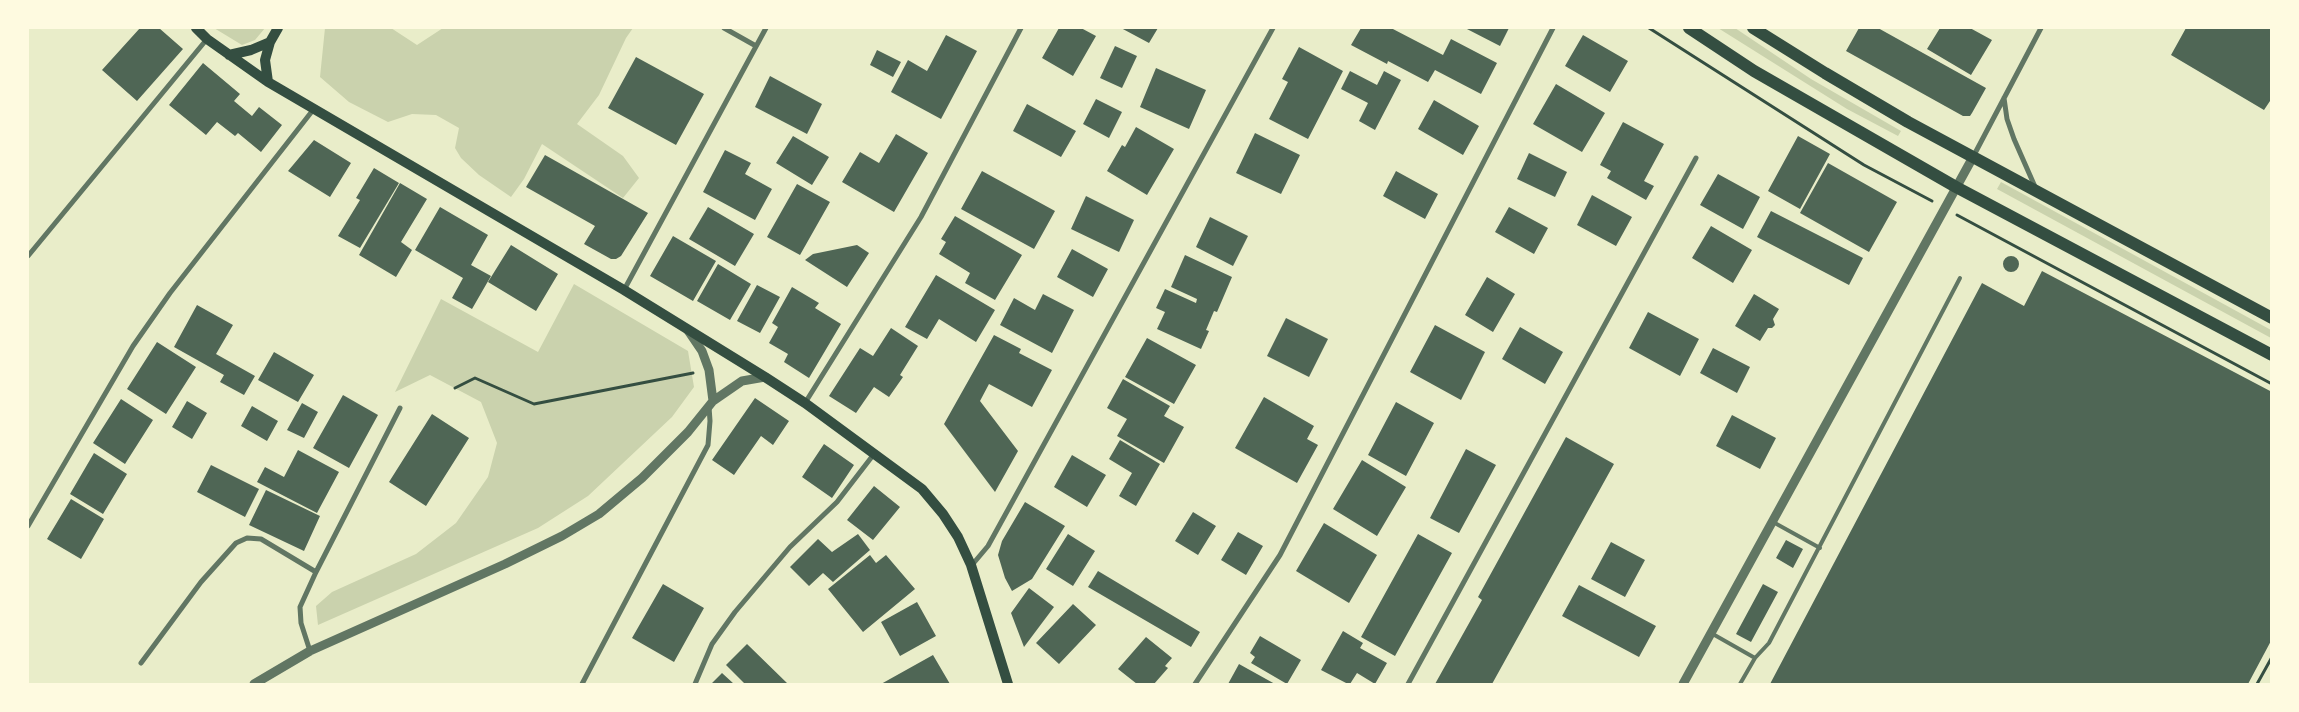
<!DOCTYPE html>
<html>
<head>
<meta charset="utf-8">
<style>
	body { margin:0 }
	#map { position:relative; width:2299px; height:712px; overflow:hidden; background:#e9edc9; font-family:"Public Sans",sans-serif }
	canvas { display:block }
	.frame { position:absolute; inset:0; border:29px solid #fefae0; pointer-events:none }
</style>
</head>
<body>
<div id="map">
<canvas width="2299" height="712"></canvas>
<div class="frame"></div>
</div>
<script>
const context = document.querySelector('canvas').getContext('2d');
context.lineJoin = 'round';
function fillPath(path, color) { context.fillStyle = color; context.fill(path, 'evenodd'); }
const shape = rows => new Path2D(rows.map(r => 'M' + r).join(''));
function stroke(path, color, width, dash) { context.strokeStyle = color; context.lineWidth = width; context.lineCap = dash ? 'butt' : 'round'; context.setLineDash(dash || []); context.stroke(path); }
fillPath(shape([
	[214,28,265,28,255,40,242,45],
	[325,28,391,28,417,45,443,28,633,28,626,38,599,95,577,124,623,156,639,178,623,198,542,144,524,179,511,197,479,175,461,158,455,148,459,128,436,115,412,114,388,122,349,102,320,77],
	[1718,28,1735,28,1811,79,1901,131,1898,136,1847,109],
	[2001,182,2271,330,2271,338,1997,189],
	[574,284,688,351,694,387,672,417,588,496,538,528,318,625,316,606,332,592,416,554,456,523,488,477,497,443,481,402,430,375,395,392,441,299,538,352]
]), '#cad2ad');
fillPath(shape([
	[140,28,159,28,183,49,137,101,102,70],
	[1059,28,1081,28,1096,36,1073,76,1042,58],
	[1121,28,1158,28,1149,43],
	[1361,28,1391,28,1443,55,1451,39,1497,63,1481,94,1435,70,1428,82,1388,61,1387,64,1351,45],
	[1465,28,1509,28,1500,46],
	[1859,28,1878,28,1986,88,1972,113,1970,116,1963,116,1846,51],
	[1940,28,1970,28,1992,40,1971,75,1927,49],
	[2186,28,2272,28,2272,98,2264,110,2171,55],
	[946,35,977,51,941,119,891,92,908,60,927,71],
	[1583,35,1628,61,1610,92,1565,66],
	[1115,46,1137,56,1122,88,1100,78],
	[1299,47,1343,71,1308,139,1269,119,1288,82,1282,79],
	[877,50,901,62,893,77,870,65],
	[636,57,704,94,676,145,608,108],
	[203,63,240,94,234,101,252,116,259,107,282,125,261,152,238,133,235,136,217,122,206,135,169,105],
	[1156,68,1206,90,1189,129,1140,107],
	[1350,71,1377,85,1384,71,1401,80,1375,130,1359,121,1368,103,1341,89],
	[770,76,822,104,807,134,755,107],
	[1556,84,1605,113,1582,152,1533,124],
	[1096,99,1122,112,1109,138,1083,124],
	[1434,100,1479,126,1463,155,1418,129],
	[1027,104,1076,131,1061,157,1013,131],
	[1623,122,1664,144,1644,181,1654,186,1646,200,1607,178,1611,171,1600,165],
	[1136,127,1174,149,1147,195,1107,171,1122,145,1125,147],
	[1255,133,1300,155,1281,194,1236,173],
	[896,134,928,153,894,212,842,182,860,152,879,163],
	[793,136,829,157,812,185,776,163],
	[1798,136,1830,154,1800,209,1768,191],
	[314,140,351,163,330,197,288,171],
	[725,150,751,163,745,174,772,189,755,220,703,192],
	[1529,153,1567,172,1555,197,1517,179],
	[545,155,648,213,621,256,616,259,611,259,584,244,595,226,526,187],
	[1828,163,1897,202,1869,252,1800,213],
	[374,168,399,183,360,248,338,236,360,200,356,198],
	[982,171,1055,211,1034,249,961,209],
	[1396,171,1438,194,1425,219,1383,196],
	[1718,174,1760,197,1743,229,1700,205],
	[400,183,427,199,401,242,412,250,396,277,359,255],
	[797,184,830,202,800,255,767,237],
	[1592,195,1632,217,1616,246,1577,225],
	[1086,196,1134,220,1119,252,1071,229],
	[440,207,488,235,471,265,491,276,472,309,452,298,463,278,415,250],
	[708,207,754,234,735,266,689,239],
	[1509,207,1548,228,1534,254,1495,232],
	[1771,211,1863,258,1849,285,1757,237],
	[955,216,1022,255,995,300,965,283,970,273,939,254,946,242,941,239],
	[1210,217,1248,236,1233,266,1196,247],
	[1711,226,1752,250,1733,283,1692,258],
	[673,236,716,261,693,301,650,276],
	[511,245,558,274,536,311,488,282],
	[857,245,869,253,847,287,805,260,813,254],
	[1072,249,1108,269,1093,297,1057,277],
	[1185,255,1232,277,1217,312,1214,311,1206,330,1209,331,1201,349,1157,329,1165,312,1156,308,1165,289,1196,303,1197,299,1171,287],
	'2003 264a8 8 0 1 1 16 0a8 8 0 1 1-16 0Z',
	[718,264,751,284,730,320,697,301],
	[2042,271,2272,392,2272,639,2248,684,1770,684,1982,283,2024,306],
	[936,275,995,310,976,342,939,319,927,339,905,327],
	[1487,277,1515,294,1493,332,1465,315],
	[757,285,780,297,760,333,737,321],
	[792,287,819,303,815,308,841,324,809,378,784,362,788,354,769,343,778,327,772,323],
	[1043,294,1074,310,1052,353,1000,325,1014,298,1035,310],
	[1754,294,1779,309,1773,319,1775,325,1772,328,1768,328,1760,341,1735,326],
	[197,305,233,325,216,354,255,376,244,395,220,382,224,375,174,347],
	[1648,312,1699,339,1680,376,1629,348],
	[1286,318,1328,339,1309,377,1267,356],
	[1435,325,1485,352,1461,400,1410,372],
	[1520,327,1563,352,1545,384,1502,359],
	[891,328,918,346,900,375,903,377,889,397,874,387,856,413,829,396,860,348,873,356],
	[994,335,1021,349,1019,353,1052,370,1032,407,989,384,980,401,1018,451,995,492,944,424],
	[1147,338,1196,365,1174,404,1125,377],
	[157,342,196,367,166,414,127,389],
	[1713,348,1750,367,1737,393,1700,373],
	[274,352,314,375,298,402,258,380],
	[1123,379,1170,406,1164,416,1184,427,1164,463,1117,436,1127,419,1107,408],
	[343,395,378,415,349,468,313,448],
	[1264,397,1314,426,1307,439,1318,445,1297,483,1235,448],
	[755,398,789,421,773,445,761,436,734,475,712,460],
	[121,399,153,420,125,464,93,443],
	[187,401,207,413,192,439,172,427],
	[1396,402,1434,423,1406,476,1368,455],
	[302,403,318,412,304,438,287,430],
	[252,406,278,421,267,441,241,426],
	[432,414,469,438,426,506,389,482],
	[1732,415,1776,438,1760,469,1716,446],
	[1566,437,1614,464,1492,684,1435,684,1482,600,1478,597],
	[1120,440,1160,464,1136,506,1119,496,1132,473,1109,459],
	[824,444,854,465,832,498,802,477],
	[1466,449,1496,465,1459,533,1430,518],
	[298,450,339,472,317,513,257,482,265,467,284,477],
	[94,453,127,474,103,514,70,494],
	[1072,455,1106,475,1087,507,1054,487],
	[1362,460,1406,487,1377,536,1333,509],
	[211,465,259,489,245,517,197,492],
	[874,486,900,507,873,540,847,520],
	[266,490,320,516,304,551,249,525],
	[71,499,104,519,81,559,47,539],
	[1025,502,1065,526,1032,579,1012,591,1005,578,998,555,1002,541],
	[1193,512,1216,526,1198,555,1175,541],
	[1324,523,1377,555,1349,603,1296,571],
	[1238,532,1263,546,1246,575,1221,560],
	[858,534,870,550,833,582,823,573,809,586,790,567,818,539,832,552],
	[1068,534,1095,551,1073,586,1046,569],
	[1418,534,1452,553,1395,656,1361,637],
	[1786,540,1803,549,1793,568,1776,558],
	[1611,542,1645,560,1625,597,1591,579],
	[870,555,876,563,886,555,915,589,863,632,828,589],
	[1098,571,1200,632,1191,647,1088,587],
	[663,584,704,608,674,662,632,638],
	[1763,584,1778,592,1751,642,1736,634],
	[1579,585,1656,626,1639,657,1562,616],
	[1029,588,1054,607,1024,647,1011,613],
	[917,602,936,636,900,656,881,622],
	[1073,604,1096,625,1059,664,1036,643],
	[1343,631,1363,643,1360,648,1387,663,1375,684,1357,673,1350,684,1348,684,1321,670],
	[1260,636,1301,660,1287,684,1251,663,1255,657,1250,653],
	[1146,637,1172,658,1165,666,1168,668,1154,684,1137,684,1118,669],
	[747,644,788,684,745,684,726,665],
	[933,655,950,684,881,684],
	[1239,664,1275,684,1228,684],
	[722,673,734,684,711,684]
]), '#4f6655');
stroke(shape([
	[1649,28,1864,165,1932,201],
	[1957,215,2272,384],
	[455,388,475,378,534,404,693,373],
	[2257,684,2272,657]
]), '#344e41', 3);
stroke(shape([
	[1773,522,1820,548],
	[1711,633,1755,658,1769,643,1960,278],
	[1740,684,1755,658]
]), '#617663', 4);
stroke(shape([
	[724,28,756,46],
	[2004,98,2007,119,2014,139,2036,189],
	[1973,157,2041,28],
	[28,256,207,39],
	[624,290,766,28],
	[805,403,921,217,1021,28],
	[28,526,133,346,170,293,313,110],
	[972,565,988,546,1273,28],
	[310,651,301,623,300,607,316,572,400,408],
	[141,663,201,582,236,543,247,538,261,539,316,572],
	[582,684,708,445,710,421,709,407],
	[695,684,712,644,735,612,790,547,837,502,874,454],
	[1195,684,1280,555,1553,28],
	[1408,684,1696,158]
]), '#617663', 5);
stroke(shape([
	[687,329,702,351,709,370,713,401],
	[254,684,310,651,505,564,562,536,599,514,642,478,688,432,713,401,742,381,765,377],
	[1683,684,1973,157]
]), '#617663', 9);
stroke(shape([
	[196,28,207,39,268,82,624,290,765,377,805,403,922,489,943,514,958,537,971,565,1008,684],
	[229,55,251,50,270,42],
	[268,82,265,60,270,42,278,28]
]), '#344e41', 10);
stroke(shape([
	[1689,28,1754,71,1956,187,2272,355],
	[1753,28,1825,73,1908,122,2272,318]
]), '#344e41', 12);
</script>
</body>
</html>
